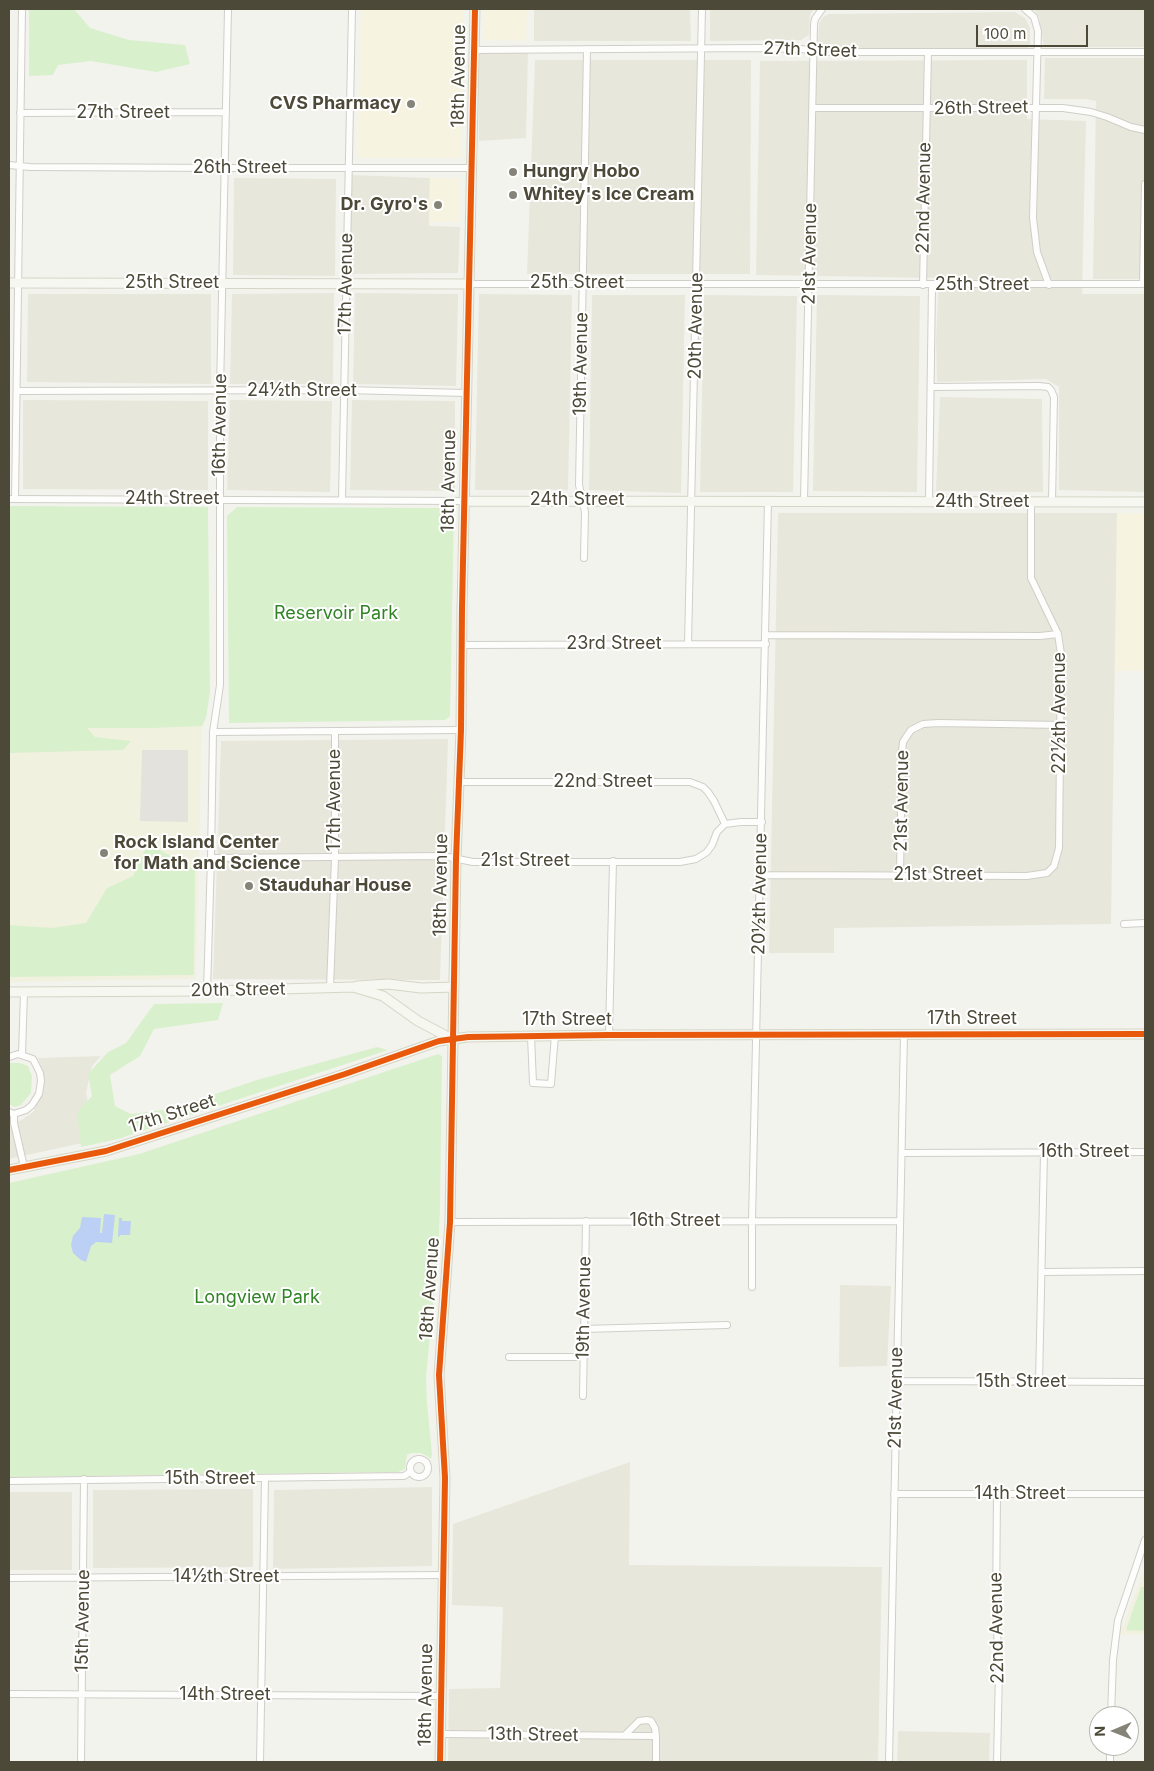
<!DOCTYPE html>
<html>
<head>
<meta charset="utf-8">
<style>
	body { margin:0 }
	#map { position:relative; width:1154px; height:1771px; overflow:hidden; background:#f3f3ee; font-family:Inter,sans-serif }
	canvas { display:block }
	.frame { position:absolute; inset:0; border:10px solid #4c4938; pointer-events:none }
	.north { position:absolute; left:1089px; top:1706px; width:50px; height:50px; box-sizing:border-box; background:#fff; border:1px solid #b7b6af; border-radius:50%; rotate:269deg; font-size:14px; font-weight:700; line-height:20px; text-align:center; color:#4c4938 }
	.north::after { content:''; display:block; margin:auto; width:18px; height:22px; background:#868478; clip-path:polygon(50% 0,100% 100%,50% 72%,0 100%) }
	.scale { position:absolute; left:976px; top:25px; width:112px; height:22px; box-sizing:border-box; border:2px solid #4c4938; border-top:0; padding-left:6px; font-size:15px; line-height:18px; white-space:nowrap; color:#4c4938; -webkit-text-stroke:4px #fff; paint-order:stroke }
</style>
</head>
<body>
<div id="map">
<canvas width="1154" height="1771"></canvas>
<div class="frame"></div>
<div class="north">N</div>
<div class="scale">100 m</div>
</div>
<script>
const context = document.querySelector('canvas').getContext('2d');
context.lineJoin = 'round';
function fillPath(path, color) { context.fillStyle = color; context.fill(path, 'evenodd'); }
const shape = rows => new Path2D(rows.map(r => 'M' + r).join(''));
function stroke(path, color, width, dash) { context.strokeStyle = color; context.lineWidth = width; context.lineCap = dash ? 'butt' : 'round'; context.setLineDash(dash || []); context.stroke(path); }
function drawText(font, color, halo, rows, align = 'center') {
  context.font = font + ' Inter,sans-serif'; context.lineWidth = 4; context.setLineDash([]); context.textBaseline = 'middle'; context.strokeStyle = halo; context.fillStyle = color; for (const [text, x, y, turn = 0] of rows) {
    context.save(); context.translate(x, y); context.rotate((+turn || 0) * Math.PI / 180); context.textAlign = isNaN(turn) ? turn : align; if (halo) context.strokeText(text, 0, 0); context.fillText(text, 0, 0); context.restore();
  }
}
fillPath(shape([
	[534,9,690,9,691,41,534,41],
	[710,9,814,9,810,14,809,35,801,40,710,41],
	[1034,9,1145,9,1145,47,1044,47,1039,17],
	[1015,12,1025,18,1030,28,1030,46,1027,48,822,49,818,44,819,23,823,17,829,14],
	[9,29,10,29,9,158],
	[528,51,526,138,479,141,478,52],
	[1045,58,1145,58,1145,279,1093,279,1096,101,1086,99,1044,99],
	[535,60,751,60,750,274,527,274],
	[1027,60,1027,119,1086,121,1082,294,1145,294,1145,492,1059,490,1059,387,1046,379,937,382,936,339,939,278,756,275,760,61],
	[351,175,430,178,429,226,460,227,458,273,349,274],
	[234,178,336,179,335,276,233,275],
	[334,293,333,384,230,384,232,294],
	[355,293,458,294,456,386,353,384],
	[28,294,211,294,211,384,27,382],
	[479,294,572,295,568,490,475,490],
	[592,295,685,295,681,493,589,490],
	[704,295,797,296,793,492,700,492],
	[817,295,920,296,917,492,813,491],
	[940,397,1042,399,1043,492,936,491],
	[23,400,208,401,208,490,23,489],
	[230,400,332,401,330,492,227,490],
	[352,400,455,401,455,491,350,490],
	[778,513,1117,513,1111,924,834,928,834,953,769,953],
	[448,739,440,980,213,979,221,741],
	[101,1056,92,1066,86,1093,96,1140,9,1159,9,1119,20,1121,33,1112,43,1093,44,1074,38,1058],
	[840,1285,891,1286,887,1366,839,1367],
	[630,1462,629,1565,882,1567,878,1762,448,1762,449,1689,500,1688,503,1607,452,1605,453,1524],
	[432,1487,432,1566,273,1569,274,1490],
	[253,1489,253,1567,93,1568,93,1490],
	[9,1492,72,1492,72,1570,9,1570],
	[898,1731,990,1733,989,1762,897,1762]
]), '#e8e7db');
fillPath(shape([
	[361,9,464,9,461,158,357,158],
	[484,9,527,9,526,41,483,40],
	[430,178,460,178,459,222,429,222],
	[1117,513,1145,514,1145,671,1116,671]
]), '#f6f3e0');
fillPath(shape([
	[202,726,196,979,9,982,9,727],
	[1145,1568,1145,1635,1120,1634]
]), '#f1f1e0');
fillPath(shape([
	[29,9,75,10,90,28,129,40,185,45,190,64,156,72,91,61,58,65,53,75,29,76],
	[9,506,208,507,210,692,206,718,202,726,152,728,87,728,95,737,131,741,123,750,9,753],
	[237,507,450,508,454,511,450,716,445,720,229,723,227,516],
	[148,843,195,870,194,975,9,977,9,925,52,928,86,923,107,888,133,876],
	[223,1003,218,1020,154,1029,140,1056,110,1075,115,1106,131,1114,171,1109,257,1080,377,1047,388,1050,118,1139,81,1147,77,1112,92,1096,88,1074,108,1052,126,1043,154,1004],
	[438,1054,442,1056,440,1209,438,1254,426,1377,427,1403,432,1454,431,1459,427,1456,421,1453,411,1453,407,1455,405,1469,398,1472,9,1477,9,1183,139,1154],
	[11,1063,20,1063,28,1066,32,1076,31,1093,21,1105,15,1107,9,1104,9,1064],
	[1141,1587,1145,1587,1145,1631,1126,1630]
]), '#d9f0cc');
fillPath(shape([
	[142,750,188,750,188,822,140,821]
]), '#e3e2dc');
fillPath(shape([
	[104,1214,115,1215,112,1243,96,1242,91,1246,86,1262,81,1260,73,1253,71,1245,73,1236,80,1228,82,1217,101,1218,100,1233,102,1233],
	[119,1218,122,1218,122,1221,131,1221,130,1235,120,1235,119,1237,118,1237]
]), '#bccff4');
const street = shape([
	[1025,9,1034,17,1038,31,1033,218,1037,252,1049,285],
	[475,50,757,48,801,49,822,52,1145,52],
	[813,108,1063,108,1091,112,1107,117,1131,127,1145,130],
	[20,113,226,112],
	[9,165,30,167,225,168,472,168],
	[469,284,1145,284],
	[1143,284,1145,184],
	[923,285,928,52],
	[932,387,1039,386,1048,387,1051,390,1054,397,1052,502],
	[17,391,344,390,466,393],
	[9,499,464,501],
	[15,499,22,9],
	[342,499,352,9],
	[804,501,814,24,815,19,822,9],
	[929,501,932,285],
	[584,558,585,512,579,485,587,49],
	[766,635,1040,636,1058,634],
	[688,644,702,9],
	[461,645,766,644],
	[213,732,461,730],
	[459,782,690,782,703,787,708,792,714,801,725,824],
	[211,858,443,856,473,862,680,862,696,859,707,852,712,845,717,832,725,824,741,822,762,822],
	[761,875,1027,876,1047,873,1054,866,1059,848,1061,654,1058,634,1031,578,1031,502],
	[900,875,902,751,903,742,911,730,923,724,938,723,1062,725],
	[1124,924,1145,923],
	[330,988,335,858,335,731],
	[207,991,211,858,213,732,220,685,220,391,228,9],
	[609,1035,613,861],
	[531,1036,533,1083,551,1084,555,1035],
	[22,1055,24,992],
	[9,1057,18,1054,33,1059,40,1073,41,1081,39,1094,32,1105,26,1110,14,1114,9,1112],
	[14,1114,14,1123,24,1167],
	[902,1153,1145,1152],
	[450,1222,900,1221],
	[1042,1272,1145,1271],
	[752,1287,752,1221,768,501],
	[583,1329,727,1325],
	[509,1357,583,1357],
	[896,1381,1145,1382],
	[1039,1382,1044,1153],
	[583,1396,586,1221],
	'410 1468a9 9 0 1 1 18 0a9 9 0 1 1-18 0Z',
	[9,1481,404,1476,410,1472],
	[894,1494,1145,1494],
	[997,1494,996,1612,999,1670,997,1762],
	[9,1578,444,1575],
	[9,1694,441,1696],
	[1111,1716,1113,1660,1118,1620,1145,1540],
	[441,1734,656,1736],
	[624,1736,639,1721,647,1720,651,1721,655,1728,656,1736,656,1762],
	[81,1762,84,1479],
	[260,1762,265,1479],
	[889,1762,904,1034],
	[1110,1762,1110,1746]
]);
const secondary = shape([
	[9,283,469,284],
	[464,501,1145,502],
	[357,986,388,984,421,988,454,987],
	[9,992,207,991,353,987,383,996,418,1021,452,1039],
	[9,1170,106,1151,345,1074,439,1041,468,1037,609,1035,1145,1034],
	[440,1762,445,1478,439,1375,450,1222,456,859,461,730,462,608,475,9]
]);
stroke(street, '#d0cec8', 8);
stroke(secondary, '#d5d5c6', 11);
stroke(street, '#fdfdfc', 6);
stroke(secondary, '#f7f7f1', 9);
stroke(shape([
	[9,1170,106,1151,345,1074,439,1041,468,1037,609,1035,1145,1034],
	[440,1762,445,1478,439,1375,450,1222,456,859,461,730,462,608,475,9]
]), '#e8590c', 6);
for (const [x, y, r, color] of [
	[411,104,5,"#868478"],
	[513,172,5,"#868478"],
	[513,195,5,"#868478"],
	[438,205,5,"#868478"],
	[104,853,5,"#868478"],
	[249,886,5,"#868478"]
]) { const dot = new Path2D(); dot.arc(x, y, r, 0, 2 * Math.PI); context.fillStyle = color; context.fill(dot); stroke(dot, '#fff', 2); }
drawText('18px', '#4c4938', '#fff', [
	["27th Street",810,50,2],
	["18th Avenue",459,76,-89],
	["26th Street",981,108,-1],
	["27th Street",123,113],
	["26th Street",240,168],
	["22nd Avenue",924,198,-89],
	["21st Avenue",810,254,-89],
	["25th Street",172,283],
	["25th Street",577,283],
	["17th Avenue",346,284,-89],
	["25th Street",982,285],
	["20th Avenue",696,326,-89],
	["19th Avenue",581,364,-89],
	["24½th Street",302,391],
	["16th Avenue",220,425,-89],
	["18th Avenue",449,481,-89],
	["24th Street",172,499],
	["24th Street",577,500],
	["24th Street",982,502],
	["23rd Street",614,644],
	["22½th Avenue",1060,713,-90],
	["22nd Street",603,782],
	["17th Avenue",335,800,-90],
	["21st Avenue",902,801,-89],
	["21st Street",525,861],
	["21st Street",938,875],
	["18th Avenue",441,885,-89],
	["20½th Avenue",760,894,-89],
	["20th Street",238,990,-1],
	["17th Street",972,1019],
	["17th Street",567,1020],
	["17th Street",172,1114,-18],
	["16th Street",1084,1152],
	["16th Street",675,1221],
	["18th Avenue",430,1289,-86],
	["19th Avenue",584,1308,-89],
	["15th Street",1021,1382],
	["21st Avenue",896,1398,-89],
	["15th Street",210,1479],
	["14th Street",1020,1494],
	["14½th Street",226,1577],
	["15th Avenue",83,1621,-89],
	["22nd Avenue",997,1628,-91],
	["14th Street",225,1695],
	["18th Avenue",426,1695,-89],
	["13th Street",533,1735,1]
]);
drawText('bold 18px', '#4c4938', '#fff', [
	["CVS Pharmacy",401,104,"right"],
	["Hungry Hobo",523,172],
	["Whitey's Ice Cream",523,195],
	["Dr. Gyro's",428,205,"right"],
	["Rock Island Center",114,843],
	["for Math and Science",114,864],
	["Stauduhar House",259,886]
], 'left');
drawText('18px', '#308425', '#fff', [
	["Reservoir Park",336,614],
	["Longview Park",257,1298]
]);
</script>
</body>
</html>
